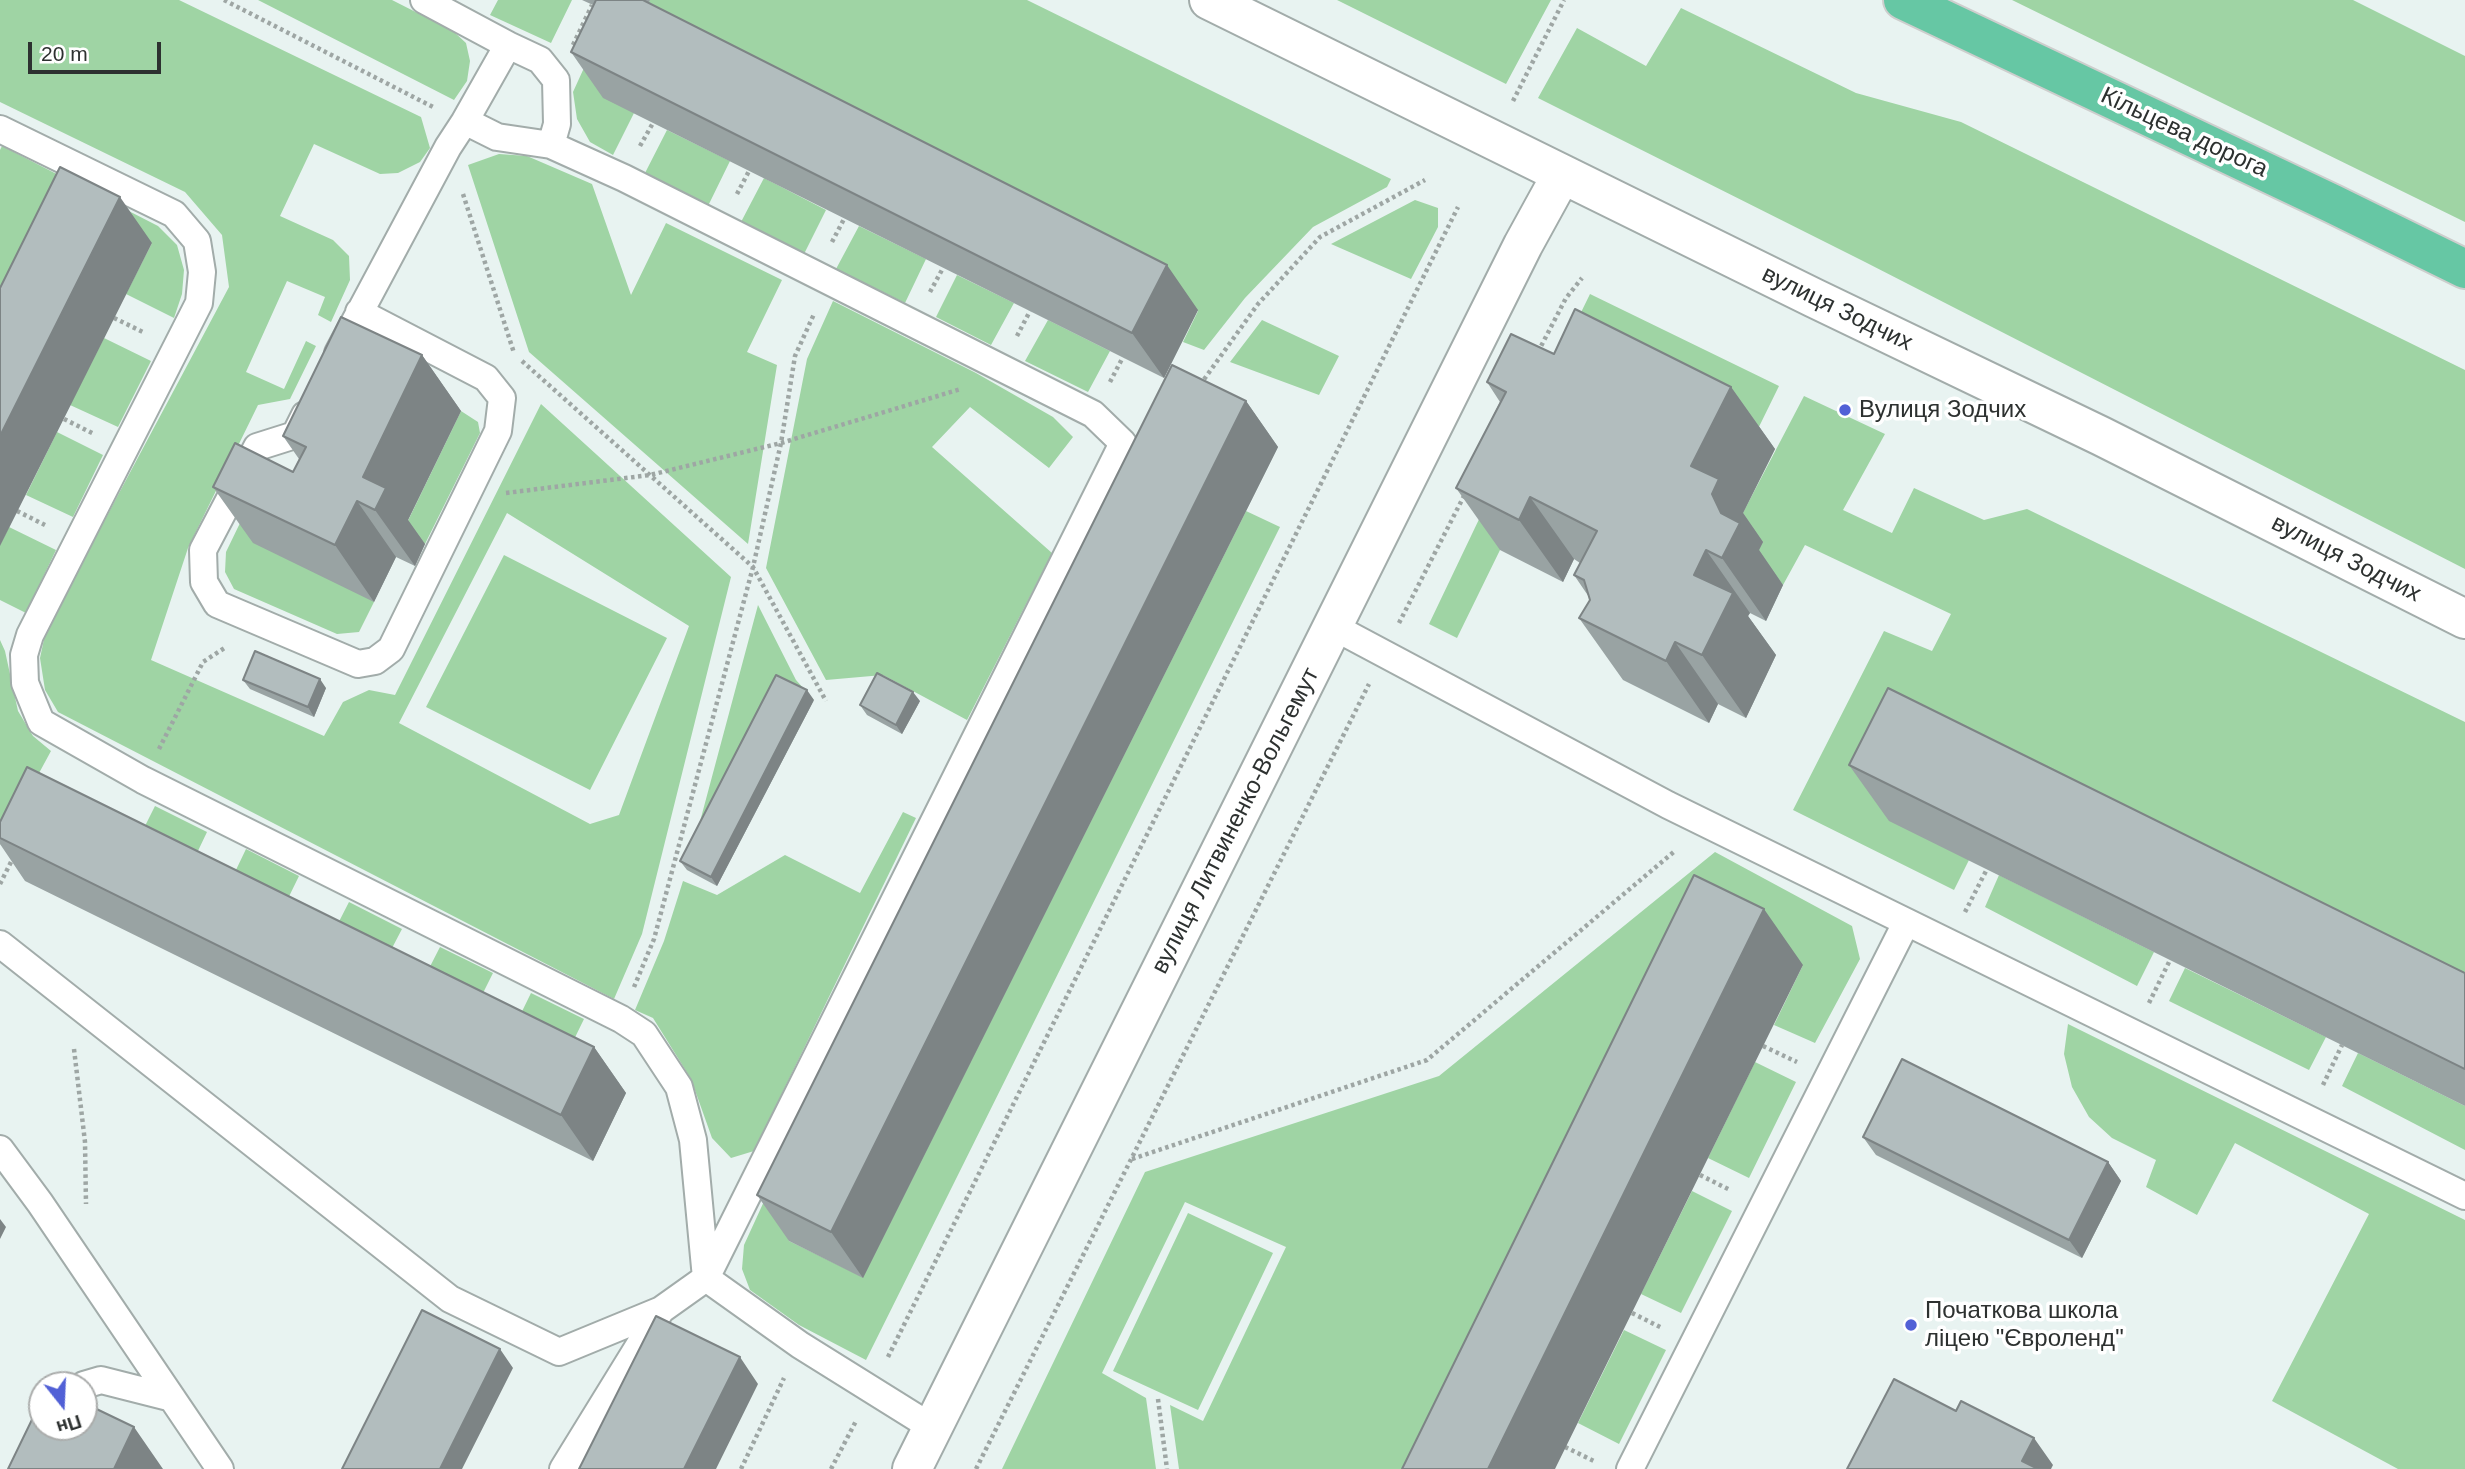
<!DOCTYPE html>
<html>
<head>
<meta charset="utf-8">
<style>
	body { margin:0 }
	#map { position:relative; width:2465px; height:1469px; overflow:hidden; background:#e8f3f1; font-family:Arial,sans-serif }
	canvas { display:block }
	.north { position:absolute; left:28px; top:1371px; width:70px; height:70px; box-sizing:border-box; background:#fff; border:2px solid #abadac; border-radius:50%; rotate:162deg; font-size:19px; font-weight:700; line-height:28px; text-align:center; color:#2d3130 }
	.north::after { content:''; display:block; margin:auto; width:24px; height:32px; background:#5160d6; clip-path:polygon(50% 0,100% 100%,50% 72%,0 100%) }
	.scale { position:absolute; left:28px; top:42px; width:133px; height:32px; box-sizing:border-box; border:4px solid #2d3130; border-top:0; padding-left:9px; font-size:21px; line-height:24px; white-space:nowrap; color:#2d3130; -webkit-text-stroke:5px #fff; paint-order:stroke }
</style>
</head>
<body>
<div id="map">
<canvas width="2465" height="1469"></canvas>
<div class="north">Пн</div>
<div class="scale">20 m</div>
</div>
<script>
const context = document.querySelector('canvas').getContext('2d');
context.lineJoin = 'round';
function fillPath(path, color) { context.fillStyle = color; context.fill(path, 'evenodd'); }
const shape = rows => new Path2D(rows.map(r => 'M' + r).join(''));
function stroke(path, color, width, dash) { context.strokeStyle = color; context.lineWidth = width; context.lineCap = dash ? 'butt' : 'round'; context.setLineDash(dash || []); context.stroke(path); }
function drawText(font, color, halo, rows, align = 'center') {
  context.font = font + ' Arial,sans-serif'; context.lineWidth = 7; context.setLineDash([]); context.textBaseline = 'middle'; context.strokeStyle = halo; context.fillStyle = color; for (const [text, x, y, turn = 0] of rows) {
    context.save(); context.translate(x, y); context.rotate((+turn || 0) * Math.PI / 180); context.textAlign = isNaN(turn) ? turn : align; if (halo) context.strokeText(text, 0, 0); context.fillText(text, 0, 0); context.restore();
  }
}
fillPath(shape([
	[0,0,179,0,421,117,430,148,420,162,398,173,380,174,314,144,280,216,333,240,349,256,350,280,331,322,318,315,325,297,287,281,246,372,284,389,306,341,316,346,290,399,258,405,188,548,151,660,324,736,343,702,369,690,395,695,541,404,731,577,642,934,614,999,58,712,45,690,40,658,46,630,229,287,222,235,185,192,0,102],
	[507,513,689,626,619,815,590,824,399,723],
	[258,0,392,0,453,31,466,43,470,61,467,81,454,100],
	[498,0,572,0,551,43,490,15],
	[650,0,1027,0,1391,179,1387,187,1313,227,1245,298,1204,350,1183,342,1198,311,634,113,613,155,590,142,577,119,573,92,609,13,637,27],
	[1337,0,1551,0,1506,84],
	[2012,0,2353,0,2465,56,2465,222],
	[1681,8,1856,93,1961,122,2465,370,2465,569,1865,262,1538,98,1577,28,1646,66],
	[667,130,730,161,708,206,645,173],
	[2,146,158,226,177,245,184,270,182,294,174,318,126,294,152,243,0,397,0,150],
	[499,154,527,156,592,184,631,295,666,223,782,280,747,352,777,365,748,544,529,352,468,165],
	[764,178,826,210,804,254,741,222],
	[1415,200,1438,208,1438,227,1411,279,1331,244],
	[859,226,926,259,905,303,836,269],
	[957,275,1014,303,991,345,936,317],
	[1590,294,1779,386,1754,437,1543,390],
	[833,301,976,373,1053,417,1073,437,1049,468,970,407,932,447,1052,553,967,720,883,675,826,680,766,568,807,359],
	[1048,320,1110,351,1088,392,1025,361],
	[1262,320,1339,356,1319,395,1230,362],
	[104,338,151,361,118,427,70,405],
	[1804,396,1885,434,1843,510,1892,533,1914,488,1984,520,2027,509,2465,722,2465,1010,1969,860,1954,890,1793,810,1884,631,1932,651,1951,614,1805,545,1783,585,1735,528],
	[461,411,478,422,480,433,425,544,402,533],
	[57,432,103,455,73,517,26,495],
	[1503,469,1500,550,1457,638,1429,624],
	[255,492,374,602,359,632,337,634,234,589,225,572,226,552],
	[1246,511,1280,527,866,1360,799,1325,750,1290,742,1269,744,1245,777,1173,789,1241,863,1277],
	[9,527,56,550,26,613,0,600,0,545],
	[504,555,667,638,590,790,426,707],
	[758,605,796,680,814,700,783,684,687,870],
	[0,640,5,651,18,711,33,736,51,751,0,845],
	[155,806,207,832,186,876,133,850],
	[903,812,916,818,754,1151,731,1158,712,1138,691,1079,653,1018,635,1010,664,941,683,881,717,895,785,855,860,893],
	[246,849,299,876,277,921,224,895],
	[1715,852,1852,926,1860,959,1815,1043,1774,1025,1803,965,1469,1469,1179,1469,1170,1405,1203,1421,1286,1247,1185,1202,1102,1373,1146,1398,1156,1469,1002,1469,1145,1172,1439,1076],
	[1999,875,2154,952,2137,986,1985,907],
	[349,902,402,929,380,971,327,945],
	[440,947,493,973,471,1017,418,990],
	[2185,968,2326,1037,2309,1070,2169,1001],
	[531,993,584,1019,563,1062,510,1036],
	[2068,1024,2465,1220,2465,1469,2398,1469,2272,1401,2369,1214,2235,1143,2197,1215,2146,1187,2156,1160,2112,1138,2089,1117,2072,1087,2064,1054],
	[2358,1053,2465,1106,2465,1150,2342,1086],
	[1755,1062,1796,1082,1749,1178,1708,1158],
	[1692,1191,1732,1211,1681,1313,1641,1294],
	[1188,1213,1273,1253,1198,1410,1113,1371],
	[1624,1330,1666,1350,1619,1444,1578,1423]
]), '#9fd4a4');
const service = shape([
	[424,0,508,45],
	[0,129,174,214,197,241,202,272,199,303,30,635,24,655,25,683,41,722,143,780,621,1019,644,1034,679,1087,693,1140,706,1278,800,1345,933,1428],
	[551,145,557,124,556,80,540,60,508,45,465,121,497,137,551,145,624,178,1093,414,1123,443,706,1278,661,1310,563,1469],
	[338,353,448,147,465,121],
	[305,415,295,435,257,447,203,550,204,582,217,604,358,664,375,661,391,649,498,431,502,398,486,378,359,312],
	[1334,627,1668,805,2465,1196],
	[0,944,450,1299,559,1352,661,1310],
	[0,1149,40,1203,220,1469],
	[84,1385,101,1380,172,1398],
	[1630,1469,1906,923]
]);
const minor = shape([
	[1209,0,1814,298,2101,436,2465,619],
	[912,1469,1523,245,1562,174]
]);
const trunk = shape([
	[1903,0,2333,204,2465,269]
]);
stroke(service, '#a2acaa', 30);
stroke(minor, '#a2acaa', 42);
stroke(trunk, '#cdcecd', 42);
stroke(shape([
	[224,0,433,107],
	[573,45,592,5],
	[1513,101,1564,0],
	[640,146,653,123],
	[463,194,514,353],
	[737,194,749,171],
	[832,242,844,219],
	[930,292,943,268],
	[114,318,145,333],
	[1017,336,1030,311],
	[1538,352,1566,298,1582,278],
	[522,361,753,567,826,701],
	[1110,382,1123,357],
	[1200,385,1258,304,1320,237,1425,180],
	[64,419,94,434],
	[506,493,650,475,781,443,961,389],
	[17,511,45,525],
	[1399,623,1465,494],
	[159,749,203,662,226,647],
	[0,884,14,856],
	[1965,912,1987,869],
	[634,987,654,939,753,567,781,443,795,356,814,314],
	[2149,1003,2170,960],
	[1763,1046,1797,1062],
	[74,1049,85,1142,86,1204],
	[2323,1085,2342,1045],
	[1132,1159,1427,1060,1676,850],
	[1700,1175,1730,1190],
	[1632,1313,1662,1328],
	[888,1357,1458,207],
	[1158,1399,1167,1469],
	[1565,1447,1596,1462],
	[741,1469,784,1378],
	[831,1469,856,1421],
	[976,1469,1369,684]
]), '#9ea6a4', 4.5, [3.5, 3.5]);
stroke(service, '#fff', 26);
stroke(minor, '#fff', 38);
stroke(trunk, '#66c7a4', 38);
fillPath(shape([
	[582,0,650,0,649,3,1198,310,1164,378,603,98,571,52,593,5],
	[1554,354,1731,387,1775,449,1743,513,1763,542,1759,550,1783,585,1766,621,1750,613,1748,616,1776,655,1746,718,1718,704,1709,723,1623,680,1579,618,1590,600,1589,597,1574,575,1580,563,1574,559,1563,582,1500,550,1456,488,1500,402,1487,382],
	[422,355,461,411,408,520,425,544,415,566,396,557,374,602,253,543,213,487,293,472,299,459,283,436],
	[1246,401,1278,447,863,1278,789,1241,757,1195],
	[243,680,326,688,314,717,250,689],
	[814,700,717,886,687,870,680,861],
	[920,701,902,734,867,715,860,705],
	[1849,765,2465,973,2465,1106,1889,821],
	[0,822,594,1047,626,1093,593,1161,25,881,0,844],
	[1863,1137,2108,1162,2121,1181,2082,1258,1876,1155]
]), '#99a3a3');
fillPath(shape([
	[120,197,152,243,0,546,0,436],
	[1167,265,1198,310,1164,378,1132,333],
	[422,355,461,411,408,520,425,544,415,566,375,510,363,477],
	[1731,387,1775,449,1743,513,1763,542,1759,550,1783,585,1766,621,1722,558,1721,513,1691,466],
	[1246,401,1278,447,863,1278,831,1232],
	[1530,497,1574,559,1563,582,1519,520],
	[357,501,396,557,374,602,335,545],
	[1706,550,1750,613,1748,616,1776,655,1746,718,1702,655,1694,575],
	[1675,642,1718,704,1709,723,1666,661],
	[320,679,326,688,314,717,308,707],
	[807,690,814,700,717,886,711,877],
	[913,692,920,701,902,734,896,725],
	[1764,909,1803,965,1555,1469,1488,1469],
	[594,1047,626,1093,593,1161,561,1115],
	[2108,1162,2121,1181,2082,1258,2069,1240],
	[0,1219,6,1227,0,1239],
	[500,1349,513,1368,462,1469,440,1469],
	[740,1357,758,1384,716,1469,684,1469],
	[134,1427,163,1469,114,1469],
	[2034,1438,2053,1465,2051,1469,2028,1469,2022,1461]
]), '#7d8485');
const building = shape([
	[596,0,643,0,1167,265,1132,333,571,52,596,0],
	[60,167,120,197,0,436,0,288,60,167],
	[1575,309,1731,387,1691,466,1719,479,1712,494,1721,513,1740,523,1722,558,1706,550,1694,575,1733,593,1702,655,1675,642,1666,661,1579,618,1590,600,1584,580,1574,575,1597,531,1530,497,1519,520,1456,488,1506,392,1487,382,1511,334,1554,354,1575,309],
	[341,317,422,355,363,477,386,488,375,510,357,501,335,545,213,487,235,443,293,472,306,447,283,436,341,317],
	[1172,365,1246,401,831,1232,757,1195,1172,365],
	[255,651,320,679,308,707,243,680,255,651],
	[877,673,913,692,896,725,860,705,877,673],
	[776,675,807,690,711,877,680,861,776,675],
	[1888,688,2465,973,2465,1069,1849,765,1888,688],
	[27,767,594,1047,561,1115,0,838,0,822,27,767],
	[1694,875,1764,909,1488,1469,1402,1469,1694,875],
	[1902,1059,2108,1162,2069,1240,1863,1137,1902,1059],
	[422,1310,500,1349,440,1469,342,1469,422,1310],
	[656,1316,740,1357,684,1469,579,1469,656,1316],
	[1894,1379,1956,1411,1961,1401,2034,1438,2022,1461,2038,1469,1847,1469,1894,1379],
	[42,1399,42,1427,84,1427,84,1403,134,1427,114,1469,8,1469,42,1399]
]);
fillPath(building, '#b2bdbe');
stroke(building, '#7d8485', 2);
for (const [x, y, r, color] of [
	[1845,410,7,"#5160d6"],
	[1911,1325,7,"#5160d6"]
]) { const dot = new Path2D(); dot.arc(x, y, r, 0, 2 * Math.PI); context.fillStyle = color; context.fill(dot); stroke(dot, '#fff', 2.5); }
drawText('24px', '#2d3130', '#fff', [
	["Кільцева дорога",2184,133,25],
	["вулиця Зодчих",1837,309,26],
	["вулиця Зодчих",2346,559,27],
	["вулиця Литвиненко-Вольгемут",1236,821,-63]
]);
drawText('24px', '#2d3130', '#fff', [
	["Вулиця Зодчих",1859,410],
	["Початкова школа",1925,1311],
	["ліцею \"Євроленд\"",1925,1339]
], 'left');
</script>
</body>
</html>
